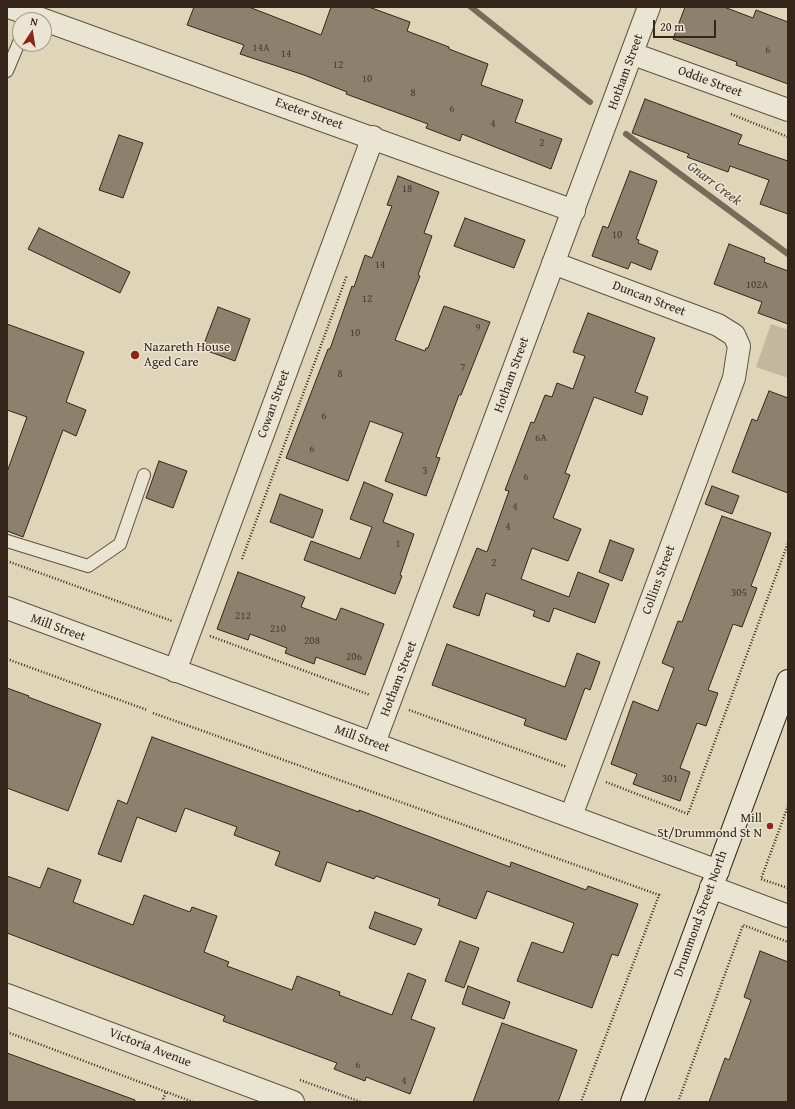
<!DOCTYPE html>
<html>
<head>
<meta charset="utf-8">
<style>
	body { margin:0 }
	#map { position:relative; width:795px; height:1109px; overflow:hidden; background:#dfd6b9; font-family:"Gentium Book Plus",serif }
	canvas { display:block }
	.frame { position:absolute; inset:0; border:8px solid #35251b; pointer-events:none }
	.north { position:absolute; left:12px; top:12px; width:40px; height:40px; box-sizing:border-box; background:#eae4d2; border:1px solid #a29889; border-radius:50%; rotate:12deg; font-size:11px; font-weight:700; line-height:16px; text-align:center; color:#35251b }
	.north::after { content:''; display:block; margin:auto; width:14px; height:18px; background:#8f2418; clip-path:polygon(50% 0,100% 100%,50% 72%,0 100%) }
	.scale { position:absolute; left:653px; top:20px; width:63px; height:18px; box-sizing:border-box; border:2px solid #35251b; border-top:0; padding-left:5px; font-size:12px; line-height:14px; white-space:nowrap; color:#35251b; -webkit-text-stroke:3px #eae4d2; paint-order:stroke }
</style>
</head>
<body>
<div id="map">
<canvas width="795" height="1109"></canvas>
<div class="frame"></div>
<div class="north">N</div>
<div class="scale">20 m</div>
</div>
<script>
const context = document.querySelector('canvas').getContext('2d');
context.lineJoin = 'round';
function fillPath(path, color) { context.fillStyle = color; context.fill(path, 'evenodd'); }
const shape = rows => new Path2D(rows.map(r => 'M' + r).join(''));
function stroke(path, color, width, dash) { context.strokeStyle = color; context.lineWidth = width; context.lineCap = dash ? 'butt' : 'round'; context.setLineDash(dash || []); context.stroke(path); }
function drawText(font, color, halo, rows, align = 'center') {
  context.font = font + ' "Gentium Book Plus",serif'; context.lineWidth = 3; context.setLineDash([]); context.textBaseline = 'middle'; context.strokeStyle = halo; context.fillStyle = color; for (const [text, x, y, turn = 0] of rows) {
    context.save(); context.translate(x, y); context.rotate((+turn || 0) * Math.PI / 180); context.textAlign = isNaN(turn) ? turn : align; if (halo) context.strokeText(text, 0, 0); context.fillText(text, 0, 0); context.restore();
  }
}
fillPath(shape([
	[771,324,788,330,788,378,756,367]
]), '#c2b89e');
stroke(shape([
	[471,7,590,102],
	[626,134,788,254]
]), '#786b59', 6);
const building = shape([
	[194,7,249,7,321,35,331,7,369,7,410,22,407,31,449,47,449,49,488,64,481,85,523,100,515,122,562,139,551,169,462,134,460,141,426,128,428,124,346,94,347,92,304,75,240,54,244,45,187,25,194,7],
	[685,7,724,7,753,18,756,10,788,22,788,84,736,65,737,62,673,39,685,7],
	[645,99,742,135,738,144,788,161,788,214,760,204,769,180,730,166,728,172,687,157,689,154,632,133,645,99],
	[119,135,143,143,123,198,99,190,119,135],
	[630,171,657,181,636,239,639,240,638,243,658,251,651,270,631,262,628,269,592,256,603,226,608,228,630,171],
	[398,176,439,192,424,233,432,236,418,275,420,276,395,340,425,351,426,348,428,348,444,306,490,322,461,395,459,395,436,457,440,458,426,496,385,481,403,433,370,421,348,481,286,458,328,349,330,349,352,286,354,287,365,255,372,258,392,206,387,205,398,176],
	[465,218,525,240,514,268,454,246,465,218],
	[39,228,130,272,120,293,28,249,39,228],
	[729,244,765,258,764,262,788,271,788,324,758,313,762,302,714,284,729,244],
	[218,307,250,319,235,361,202,349,218,307],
	[588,313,655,338,635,392,648,397,642,415,594,397,565,473,570,475,553,518,581,529,568,561,532,548,521,579,569,597,578,572,609,584,595,623,554,608,549,622,533,616,535,611,486,593,479,616,453,607,477,548,487,552,509,491,505,490,531,422,534,423,545,395,552,397,557,383,573,389,585,356,573,352,588,313],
	[7,324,84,352,66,402,86,410,76,436,63,430,23,537,7,531,7,472,27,417,7,410,7,324],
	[769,391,788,398,788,493,732,472,752,419,757,421,769,391],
	[159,461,187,471,173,508,146,498,159,461],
	[364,482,393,494,383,522,414,534,400,575,402,576,395,594,304,560,311,541,360,559,372,527,350,519,364,482],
	[712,486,739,496,732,514,705,504,712,486],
	[280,494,323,510,313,538,270,522,280,494],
	[722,516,771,533,751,586,757,588,742,627,733,624,708,690,718,693,706,726,697,723,680,768,690,772,680,801,633,784,637,774,611,764,633,701,658,711,674,668,662,663,678,621,682,622,722,516],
	[610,540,634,549,622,581,599,572,610,540],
	[238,572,305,597,301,607,336,620,341,608,384,624,365,675,316,657,314,664,285,653,287,648,250,634,248,640,217,629,238,572],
	[447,644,565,687,577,653,600,662,590,690,585,688,566,740,524,725,526,719,432,685,447,644],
	[7,688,29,696,28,697,101,724,68,811,7,788,7,688],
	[152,737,359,812,359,810,510,867,511,862,586,890,588,886,638,904,618,956,612,954,592,1008,517,981,532,942,563,953,574,923,487,891,476,919,438,905,440,899,376,876,374,879,327,862,320,882,275,865,280,852,234,835,237,827,185,808,176,832,137,817,121,862,98,854,118,800,127,804,152,737],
	[48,868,81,880,73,902,133,925,144,895,190,912,192,907,217,916,204,952,229,962,227,966,292,990,297,976,340,992,339,995,392,1015,408,973,426,980,411,1019,435,1028,410,1094,366,1077,365,1081,334,1069,337,1063,223,1021,225,1016,7,933,7,876,40,888,48,868],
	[375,912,422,929,415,945,369,928,375,912],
	[460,941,479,948,464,988,445,981,460,941],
	[760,951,788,962,788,1102,709,1102,725,1058,729,1060,751,1000,744,997,760,951],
	[468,986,510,1002,504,1019,462,1004,468,986],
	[502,1023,577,1050,558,1102,473,1102,502,1023],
	[7,1053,135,1100,135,1102,7,1102,7,1053]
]);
fillPath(building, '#8d816d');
stroke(building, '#35251b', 1);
const lane = shape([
	[7,71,20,40],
	[7,541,88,566,120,544,144,475]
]);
const street = shape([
	[9,7,44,20],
	[44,20,574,211],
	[633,54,788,110],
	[553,263,718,325,734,335,739,346,734,378,571,816],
	[7,608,718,871],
	[175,671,373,137],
	[374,743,649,7],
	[711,887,788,916],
	[7,995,293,1102]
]);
const secondary = shape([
	[632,1102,788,681]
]);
stroke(lane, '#605142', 14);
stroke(street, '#605142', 24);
stroke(secondary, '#35251b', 24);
stroke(shape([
	[731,114,788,137],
	[242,559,347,275],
	[7,561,172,621],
	[210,636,370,695],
	[7,659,147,710],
	[409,710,567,767],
	[153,713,659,895,581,1102],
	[606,782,688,814,788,543],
	[788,806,761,879,788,888],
	[7,1032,193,1102],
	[300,1080,361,1102],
	[162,1102,166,1092],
	[678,1102,743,925,788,942]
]), '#35251b', 2.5, [1, 2]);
stroke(lane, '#eae4d2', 12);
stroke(street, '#eae4d2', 22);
stroke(secondary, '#eae4d2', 22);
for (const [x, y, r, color] of [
	[135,355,5,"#8f2418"],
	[770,826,4,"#8f2418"]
]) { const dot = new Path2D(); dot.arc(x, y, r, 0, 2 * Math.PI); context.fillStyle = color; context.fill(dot); stroke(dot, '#eae4d2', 1.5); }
drawText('11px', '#4b3c30', null, [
	["14A",261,48],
	["6",768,50],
	["14",286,54],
	["12",338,65],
	["10",367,79],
	["8",413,93],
	["6",452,109],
	["4",493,124],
	["2",542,143],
	["18",407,189],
	["10",617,235],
	["14",380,265],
	["102A",757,285],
	["12",367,299],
	["9",478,328],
	["10",355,333],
	["7",463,367],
	["8",340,374],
	["6",324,416],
	["6A",541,438],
	["6",312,449],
	["3",425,471],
	["6",526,477],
	["4",515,507],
	["4",508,527],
	["1",398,544],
	["2",494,563],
	["305",739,593],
	["212",243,616],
	["210",278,629],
	["208",312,641],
	["206",354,657],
	["301",670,779],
	["6",358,1065],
	["4",404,1081]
]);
drawText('13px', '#35251b', '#eae4d2', [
	["Hotham Street",626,72,-70],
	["Oddie Street",710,82,20],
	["Exeter Street",309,114,20],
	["Duncan Street",649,299,21],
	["Hotham Street",512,375,-70],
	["Cowan Street",274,404,-70],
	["Collins Street",659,580,-70],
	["Mill Street",58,628,20],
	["Hotham Street",399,679,-69],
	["Mill Street",362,739,20],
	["Drummond Street North",701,914,-70],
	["Victoria Avenue",150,1048,21]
]);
drawText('13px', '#35251b', '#eae4d2', [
	["Nazareth House",144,348],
	["Aged Care",144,363],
	["Mill",762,819,"right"],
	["St/Drummond St N",762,834,"right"]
], 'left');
drawText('italic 14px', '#57483a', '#eae4d2', [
	["Gnarr Creek",714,184,37]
]);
</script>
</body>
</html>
